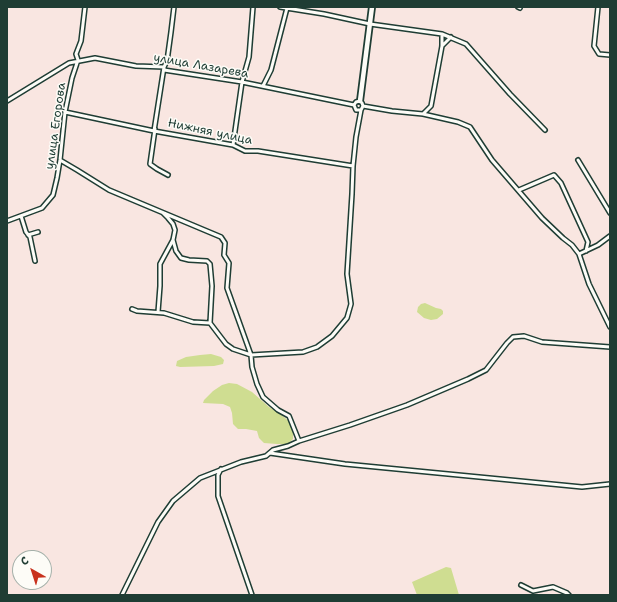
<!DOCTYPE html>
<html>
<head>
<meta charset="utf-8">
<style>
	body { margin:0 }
	#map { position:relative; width:617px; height:602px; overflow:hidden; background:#f9e6e1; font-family:"Shantell Sans",sans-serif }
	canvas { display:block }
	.frame { position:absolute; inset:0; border:8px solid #1f3d34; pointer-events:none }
	.north { position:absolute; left:12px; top:550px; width:40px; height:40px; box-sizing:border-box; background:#fdfcf7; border:1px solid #a4b0a9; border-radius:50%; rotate:321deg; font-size:11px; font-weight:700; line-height:16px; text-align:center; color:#1f3d34 }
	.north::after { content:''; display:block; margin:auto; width:14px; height:18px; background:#c8321e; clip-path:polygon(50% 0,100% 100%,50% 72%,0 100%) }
</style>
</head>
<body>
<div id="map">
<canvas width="617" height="602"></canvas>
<div class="frame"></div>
<div class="north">С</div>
</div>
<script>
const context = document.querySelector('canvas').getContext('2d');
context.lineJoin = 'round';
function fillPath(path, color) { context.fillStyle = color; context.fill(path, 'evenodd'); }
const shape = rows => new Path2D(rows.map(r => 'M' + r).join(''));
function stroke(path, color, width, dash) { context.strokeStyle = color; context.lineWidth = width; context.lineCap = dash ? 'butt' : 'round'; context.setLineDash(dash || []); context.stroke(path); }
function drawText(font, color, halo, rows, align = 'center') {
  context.font = font + ' "Shantell Sans",sans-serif'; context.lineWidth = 3; context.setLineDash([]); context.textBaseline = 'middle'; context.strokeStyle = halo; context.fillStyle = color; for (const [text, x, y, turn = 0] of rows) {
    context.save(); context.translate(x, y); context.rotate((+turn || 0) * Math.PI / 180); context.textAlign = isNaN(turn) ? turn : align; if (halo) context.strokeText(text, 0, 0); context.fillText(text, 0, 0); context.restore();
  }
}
fillPath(shape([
	[425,303,436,308,441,309,443,311,443,314,437,319,431,320,424,318,417,312,418,307,421,304],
	[211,354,221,357,224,360,223,364,214,366,180,367,176,366,177,361,186,357,200,355],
	[229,383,237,384,252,392,269,407,280,414,289,421,293,430,293,439,288,444,277,444,264,443,259,438,257,431,246,429,238,429,233,424,232,413,230,407,223,404,203,403,204,400,213,391,222,385],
	[446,567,451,568,459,595,417,595,412,582]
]), '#cfdd91');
const street = shape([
	[280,7,324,14,370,24,442,34,466,44,510,94,545,130],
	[518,7,520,8],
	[598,7,594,46,599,54,610,55],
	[442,46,451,37],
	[263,86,271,70,287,8],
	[7,101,69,63,95,58,136,66,164,67,164,70,242,82,354,105],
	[360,101,362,103,363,106,361,110,356,110,354,105,356,102,360,101],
	[363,106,392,111,423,114,458,122,470,127,492,160,542,218,563,238,572,245,579,254,589,284,610,327],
	[65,112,154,131,233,145,245,151,258,151,353,166],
	[423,114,431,106,442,46,442,34],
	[155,129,150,164,157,169,168,175],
	[154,131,164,67,167,61,171,32,174,7],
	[233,145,242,82,249,57,253,7],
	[60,160,77,170,109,190,221,237,225,243,224,255,229,263,227,288,251,355,252,367,257,384,263,397,278,410,289,416,299,441],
	[578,160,610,213],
	[519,190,554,175,561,183,588,242,586,251],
	[21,216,26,232,30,237,35,261],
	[7,221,42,208,53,195,57,178,60,160,65,112,72,78,78,60,76,54,81,41,85,7],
	[28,235,38,232],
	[173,240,176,251,181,258,189,260,207,261,210,264,212,286,210,323],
	[579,254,598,245,610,236],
	[132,309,137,311,164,313,193,322,210,323,226,344,233,349,251,355,303,352,317,347,332,336,347,318,351,304,347,274,352,194,353,166,356,137,361,110],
	[158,312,160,286,160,264,173,240,175,230,173,224,168,218,163,213],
	[270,453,345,464,582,487,610,484],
	[221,469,218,475,218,496,252,595],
	[521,585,533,591,553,587,567,593,569,595],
	[122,595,158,522,173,501,200,478,241,462,266,456,273,450,288,446,299,441,350,425,407,405,468,379,486,370,507,343,513,337,524,336,542,342,610,347]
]);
const secondary = shape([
	[360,101,372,7]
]);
stroke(street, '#1f3d34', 6);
stroke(secondary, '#1f3d34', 8);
stroke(street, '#fdfcf7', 3);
stroke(secondary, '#fdfcf7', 4.5);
drawText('12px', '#1f3d34', '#fdfcf7', [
	["улица Лазарева",201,66,10],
	["улица Егорова",56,126,-82],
	["Нижняя улица",210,132,12]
]);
</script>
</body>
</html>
